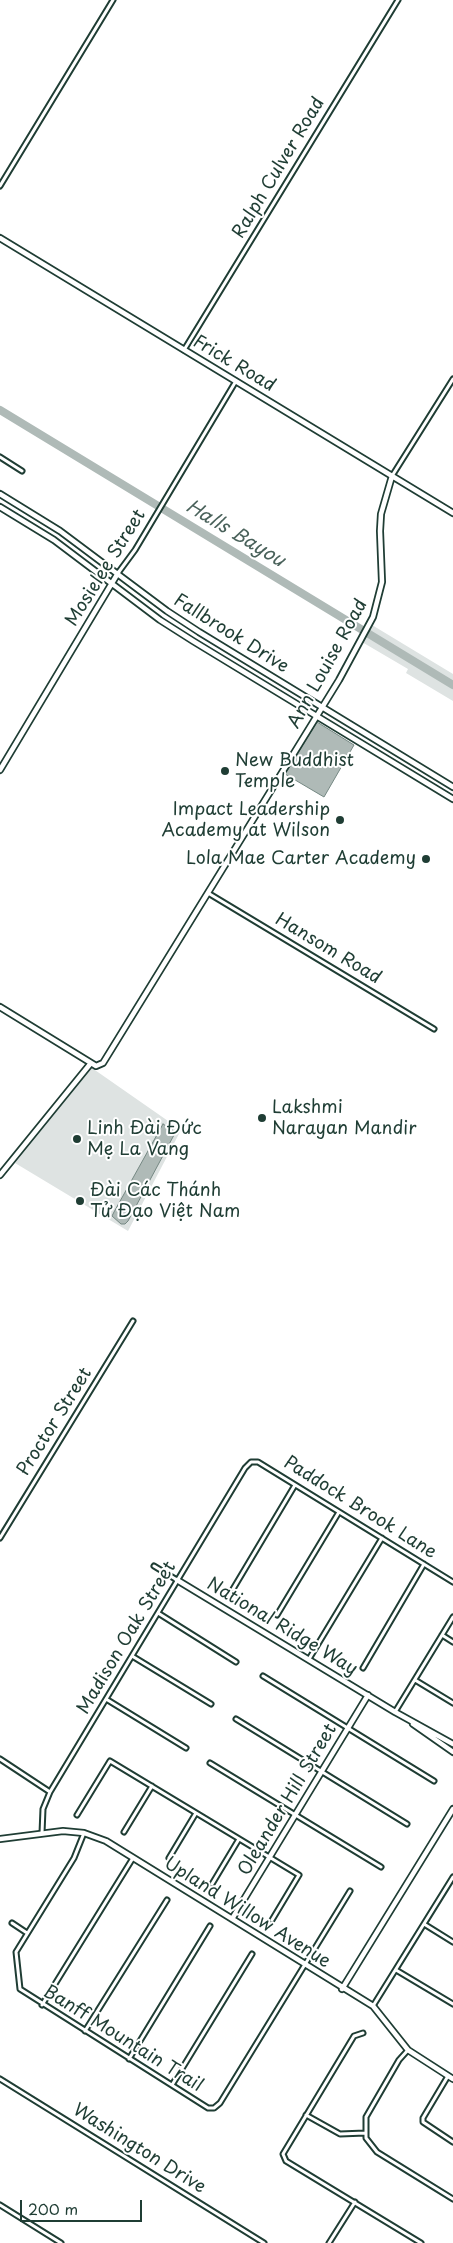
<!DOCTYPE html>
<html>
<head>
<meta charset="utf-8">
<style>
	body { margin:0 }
	#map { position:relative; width:453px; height:2243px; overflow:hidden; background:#fff; font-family:"Playpen Sans",sans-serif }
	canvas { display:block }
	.scale { position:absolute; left:20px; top:2200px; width:122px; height:22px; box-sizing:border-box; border:2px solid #1f3d34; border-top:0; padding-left:6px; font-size:15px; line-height:18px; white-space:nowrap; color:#1f3d34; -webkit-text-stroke:4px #fff; paint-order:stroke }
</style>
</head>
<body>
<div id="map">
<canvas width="453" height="2243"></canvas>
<div class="scale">200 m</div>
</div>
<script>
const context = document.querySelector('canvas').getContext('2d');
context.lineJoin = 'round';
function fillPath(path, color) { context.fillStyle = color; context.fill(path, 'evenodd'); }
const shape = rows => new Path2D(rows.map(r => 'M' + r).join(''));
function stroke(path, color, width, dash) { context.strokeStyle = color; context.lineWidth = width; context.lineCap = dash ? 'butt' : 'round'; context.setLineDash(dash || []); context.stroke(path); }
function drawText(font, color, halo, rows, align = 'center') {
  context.font = font + ' "Playpen Sans",sans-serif'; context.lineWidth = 4; context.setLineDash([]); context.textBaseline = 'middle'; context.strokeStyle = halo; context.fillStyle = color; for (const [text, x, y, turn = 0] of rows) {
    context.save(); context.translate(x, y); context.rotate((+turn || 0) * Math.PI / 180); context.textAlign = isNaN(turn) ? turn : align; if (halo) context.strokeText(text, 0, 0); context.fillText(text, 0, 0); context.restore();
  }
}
fillPath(shape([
	[372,625,453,674,453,701,406,673,408,669,362,642],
	[92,1068,181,1130,128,1231,15,1163]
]), '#dee3e2');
const water = shape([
	[317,722,354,745,324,797,285,774,317,722],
	[163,1124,174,1131,174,1135,128,1221,125,1224,121,1224,112,1216,114,1212,163,1124]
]);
fillPath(water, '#afbab7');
stroke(water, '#758883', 1);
stroke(shape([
	[0,410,453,685]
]), '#afbab7', 8);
const street = shape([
	[0,186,113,0],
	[184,350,398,0],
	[0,457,22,471],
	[392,476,453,379],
	[118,573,135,550,236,381],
	[208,893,434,1029],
	[0,1538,133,1321],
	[154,1566,177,1580],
	[233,1589,295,1485],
	[158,1613,236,1662],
	[277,1615,339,1512],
	[442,1635,453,1642],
	[132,1656,211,1704],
	[309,1659,382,1538],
	[363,1668,424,1564],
	[263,1676,434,1781],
	[415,1680,453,1703],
	[106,1699,186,1748],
	[395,1712,453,1617],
	[236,1719,407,1824],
	[0,1759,50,1792],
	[210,1763,381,1867],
	[77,1815,110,1761,299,1875,272,1920],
	[124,1832,152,1786],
	[42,1833,43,1809,50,1792,245,1468,251,1462,258,1462,453,1582],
	[84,1833,74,1858,16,1952,20,1989,208,2108,214,2108,220,2103,350,1891],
	[169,1858,196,1813],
	[212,1884,239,1839],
	[12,1923,27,1933],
	[424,1924,453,1942],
	[396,1970,453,2004],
	[42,2005,133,1858],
	[373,2006,453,1877],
	[85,2031,167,1900],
	[363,2033,354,2036,283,2154,286,2161,421,2243],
	[408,2050,399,2060,366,2117,366,2138,377,2152,453,2199],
	[129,2059,210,1926],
	[448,2076,423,2118,423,2122,453,2142],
	[0,2079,264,2243],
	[172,2085,252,1954],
	[306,2115,340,2134,365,2133],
	[0,2205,61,2243],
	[329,2243,355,2202]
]);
const secondary = shape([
	[0,238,453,513],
	[0,494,60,531,167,611,199,632,453,787],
	[0,507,54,540,160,620,193,641,453,799],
	[0,770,118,573],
	[0,1007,96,1066,103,1063,339,680,373,617,382,582,380,531,381,514,392,476],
	[0,1175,91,1063],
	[177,1580,395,1712,453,1744],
	[413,1724,453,1752],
	[0,1839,63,1831,84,1833,106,1841,373,2006,408,2050,453,2079],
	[232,1919,368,1695],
	[342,1989,453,1809]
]);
stroke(street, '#1f3d34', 7);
stroke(secondary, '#1f3d34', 8);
stroke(street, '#fff', 3);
stroke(secondary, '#fff', 4.5);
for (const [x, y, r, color] of [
	[225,771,5,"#1f3d34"],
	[340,820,5,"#1f3d34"],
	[426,859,5,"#1f3d34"],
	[262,1118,5,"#1f3d34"],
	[77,1139,5,"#1f3d34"],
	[80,1201,5,"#1f3d34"]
]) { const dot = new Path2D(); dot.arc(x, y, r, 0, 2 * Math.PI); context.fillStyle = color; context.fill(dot); stroke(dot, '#fff', 2); }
drawText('18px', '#1f3d34', '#fff', [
	["Ralph Culver Road",279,168,-59],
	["Frick Road",234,364,31],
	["Mosielee Street",106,568,-58],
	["Fallbrook Drive",231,634,32],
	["Ann Louise Road",328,664,-61],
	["Hansom Road",328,949,31],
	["Proctor Street",55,1422,-58],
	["Paddock Brook Lane",360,1508,32],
	["National Ridge Way",282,1627,31],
	["Madison Oak Street",127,1638,-59],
	["Oleander Hill Street",288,1800,-59],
	["Upland Willow Avenue",247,1913,32],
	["Banff Mountain Trail",123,2039,32],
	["Washington Drive",139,2149,32]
]);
drawText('18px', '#1f3d34', '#fff', [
	["New Buddhist",235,761],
	["Temple",235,782],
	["Impact Leadership",330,810,"right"],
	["Academy at Wilson",330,831,"right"],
	["Lola Mae Carter Academy",416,859,"right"],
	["Lakshmi",272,1108],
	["Narayan Mandir",272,1129],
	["Linh Đài Đức",87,1129],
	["Mẹ La Vang",87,1150],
	["Đài Các Thánh",90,1191],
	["Tử Đạo Việt Nam",90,1212]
], 'left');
drawText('italic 19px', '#4a625b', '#fff', [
	["Halls Bayou",235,534,31]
]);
</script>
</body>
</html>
